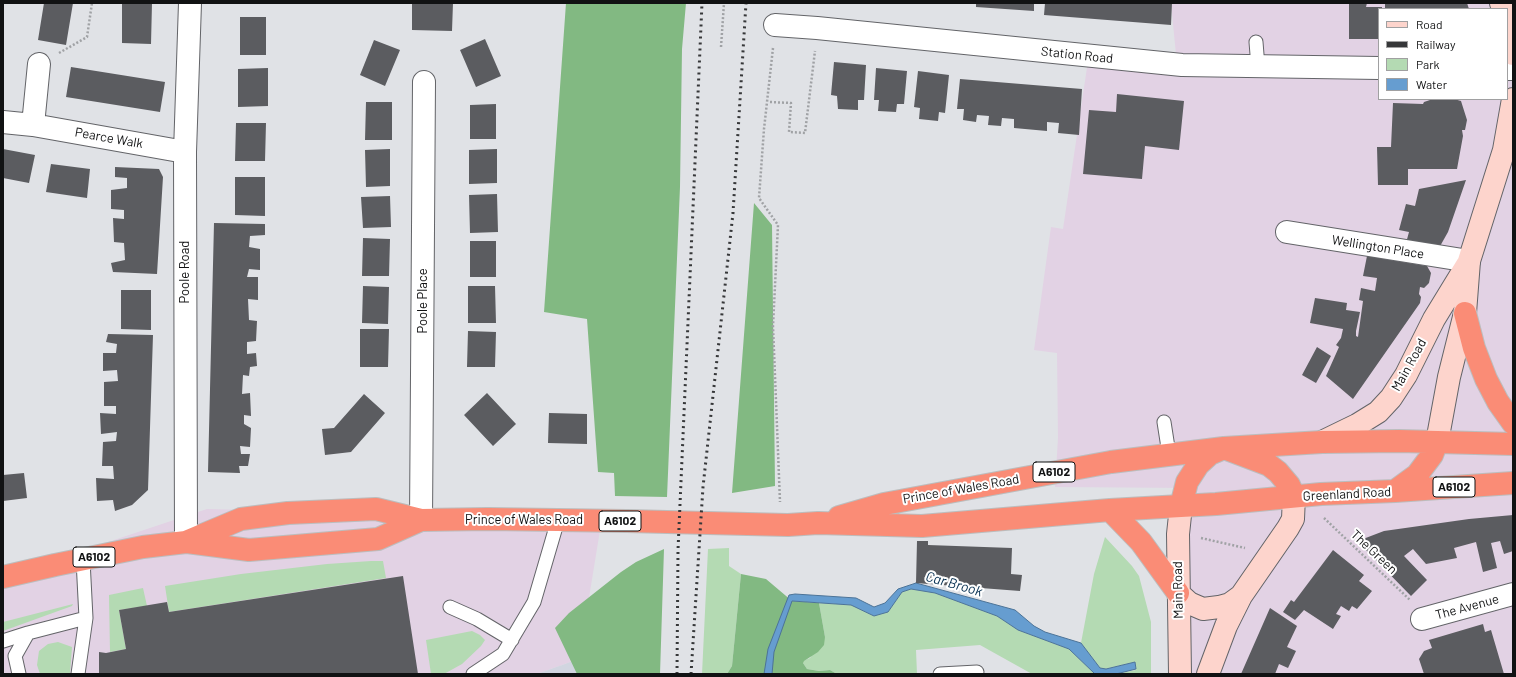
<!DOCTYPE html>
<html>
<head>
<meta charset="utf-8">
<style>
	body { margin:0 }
	#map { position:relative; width:1516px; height:677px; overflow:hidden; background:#e0e2e6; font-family:Barlow,sans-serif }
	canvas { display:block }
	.frame { position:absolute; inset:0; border:4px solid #111213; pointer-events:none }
	.legend { position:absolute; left:1378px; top:8px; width:130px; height:92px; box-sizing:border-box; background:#fff; border:1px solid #a0a0a1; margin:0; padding:5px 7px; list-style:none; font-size:12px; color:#111213 }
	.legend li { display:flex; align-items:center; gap:8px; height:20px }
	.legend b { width:20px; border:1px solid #a0a0a1 }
</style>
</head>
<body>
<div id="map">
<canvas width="1516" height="677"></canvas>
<div class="frame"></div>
<ul class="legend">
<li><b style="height:5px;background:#fdd4cc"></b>Road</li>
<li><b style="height:5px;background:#363739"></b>Railway</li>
<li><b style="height:11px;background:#b4dab3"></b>Park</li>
<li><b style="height:11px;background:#669dd0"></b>Water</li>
</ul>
</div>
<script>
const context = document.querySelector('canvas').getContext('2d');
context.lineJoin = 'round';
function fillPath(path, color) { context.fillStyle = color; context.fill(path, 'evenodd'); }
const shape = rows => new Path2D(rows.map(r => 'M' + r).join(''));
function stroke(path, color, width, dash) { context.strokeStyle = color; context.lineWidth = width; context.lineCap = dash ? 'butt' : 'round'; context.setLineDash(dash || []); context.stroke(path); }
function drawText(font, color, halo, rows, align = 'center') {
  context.font = font + ' Barlow,sans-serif'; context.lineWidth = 4; context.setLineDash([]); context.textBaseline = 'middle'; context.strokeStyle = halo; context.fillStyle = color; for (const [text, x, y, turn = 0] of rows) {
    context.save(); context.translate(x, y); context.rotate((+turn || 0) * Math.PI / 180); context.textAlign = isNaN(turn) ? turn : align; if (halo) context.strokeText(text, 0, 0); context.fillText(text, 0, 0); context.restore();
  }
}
fillPath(shape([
	[1171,3,1513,3,1513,674,1186,674,1191,488,1055,487,1058,438,1057,353,1034,350,1051,227,1063,229,1089,54,1177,65],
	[1379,9,1507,9,1507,99,1379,99],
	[207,509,602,518,579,659,537,674,3,674,3,577]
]), '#e2d2e4');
fillPath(shape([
	[579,659,580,674,537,674]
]), '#d1d5e0');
fillPath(shape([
	[1105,537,1132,566,1139,576,1151,622,1151,674,1116,674,1136,670,1135,662,1105,669,1100,668,1081,643,1094,574],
	[729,548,729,566,741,574,732,666,727,674,702,674,708,549],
	[371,561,383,561,386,578,169,612,165,586,241,574,327,564],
	[143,588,147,606,119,610,126,649,110,652,109,595],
	[911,589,935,593,997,616,1018,630,1069,649,1095,674,1032,674,980,645,916,650,917,674,837,674,830,670,819,671,807,669,803,663,803,661,810,658,825,637,819,603,851,605,874,616,888,612,902,592],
	[73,604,72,606,3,631,3,622],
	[472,631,480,635,485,640,481,646,462,664,444,674,431,674,426,640],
	[58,642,72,647,70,674,40,674,37,665,39,651,48,644]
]), '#b4dab3');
fillPath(shape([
	[566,3,686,3,682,49,680,187,667,497,615,496,614,473,598,472,587,319,544,312],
	[754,203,772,225,775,486,732,493],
	[664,549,660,674,577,674,555,628,569,613,621,572,636,562],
	[741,574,766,579,792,601,819,603,825,637,824,645,818,652,804,661,803,663,807,669,819,671,830,670,837,674,727,674,732,666]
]), '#82b982');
const water = shape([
	[916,583,1015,610,1034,626,1045,632,1081,643,1100,668,1106,669,1135,662,1136,669,1116,674,1095,674,1069,649,1018,630,997,616,935,593,911,589,902,592,888,612,874,616,851,605,792,601,774,652,772,674,764,674,768,649,789,595,795,594,856,598,874,607,885,603,898,589,916,583]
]);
fillPath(water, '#669dd0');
stroke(water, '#4c7397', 1);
fillPath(shape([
	[44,3,73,3,66,45,38,40],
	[122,3,152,3,151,44,122,43],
	[412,3,453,3,452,31,412,30],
	[976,3,1034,3,1034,11,976,7],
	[1045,3,1172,3,1171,25,1044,15],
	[1349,3,1367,3,1366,7,1382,7,1382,9,1379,9,1379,39,1349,39],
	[1385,3,1467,3,1469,9,1385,9],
	[240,17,266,17,266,55,240,55],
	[485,39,501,76,476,87,460,50],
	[374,40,400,50,385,86,360,75],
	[834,62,866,65,864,100,858,100,858,110,838,109,837,96,831,95],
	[71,67,165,82,160,112,66,97],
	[268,68,268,106,238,107,238,69],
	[876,68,907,71,904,104,897,104,896,112,878,111,879,100,874,100],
	[918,71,949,75,945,113,939,112,938,121,919,119,920,108,914,107],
	[960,79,1082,89,1079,135,1058,133,1059,123,1047,122,1047,131,1014,128,1014,119,1002,118,1001,126,988,125,989,116,977,115,976,122,963,120,964,109,957,109],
	[1117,94,1184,101,1179,150,1145,146,1142,179,1083,174,1089,110,1116,112],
	[1433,99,1454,99,1461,101,1467,120,1465,130,1462,130,1463,136,1457,169,1408,169,1408,185,1378,185,1377,147,1391,147,1393,103,1423,104,1424,102],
	[366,102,392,102,392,140,365,140],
	[496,104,496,139,470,139,470,105],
	[236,123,266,123,265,161,235,161],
	[3,149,35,155,29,183,3,178],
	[390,149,390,186,366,187,365,150],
	[497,149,497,183,469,184,469,150],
	[51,164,90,169,87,198,46,192],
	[115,167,159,169,163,177,157,274,113,272,111,263,125,260,124,243,114,242,113,218,124,219,124,210,111,209,111,190,127,188,127,178,115,177],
	[235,177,265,177,265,216,235,215],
	[1466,180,1448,232,1439,248,1406,243,1409,232,1399,230,1406,204,1415,206,1419,189],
	[497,194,498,232,470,233,469,195],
	[390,196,391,227,363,228,361,197],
	[214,223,265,224,265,235,250,236,249,247,260,249,260,270,249,269,247,277,258,277,258,300,248,299,249,320,257,321,256,341,247,342,247,354,256,353,257,366,250,367,249,376,243,375,242,394,250,393,251,416,244,415,244,424,251,428,250,447,240,446,241,454,250,454,248,466,239,466,240,473,208,472],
	[363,238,390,239,389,276,362,276],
	[470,241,496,241,496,277,470,277],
	[1367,256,1427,266,1431,273,1429,283,1424,288,1420,287,1419,294,1421,297,1420,303,1353,399,1326,376,1339,347,1336,345,1341,338,1343,329,1310,323,1315,298,1347,303,1346,310,1360,312,1356,331,1356,336,1358,337,1363,301,1359,300,1361,288,1375,291,1377,278,1363,276],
	[363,286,389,287,388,324,362,323],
	[468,286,495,286,496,323,468,323],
	[121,290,151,290,151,330,121,329],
	[360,329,389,329,388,367,360,367],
	[468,331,496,332,495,367,467,367],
	[108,334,153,335,148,490,132,505,115,511,113,500,97,501,96,478,114,479,113,466,102,466,103,442,116,441,117,432,101,434,100,413,116,414,116,406,104,406,104,382,118,381,117,370,103,371,103,353,116,353,117,344,106,342],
	[1317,347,1331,356,1316,383,1302,375],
	[487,393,516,424,493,446,464,415],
	[364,394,385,413,351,452,325,455,322,429,334,428],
	[549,413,587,414,587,444,548,443],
	[24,473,27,498,3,501,3,475],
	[1513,515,1513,551,1504,554,1500,541,1491,543,1497,568,1483,572,1476,542,1454,548,1457,558,1426,564,1413,549,1404,556,1427,580,1411,596,1362,546,1363,539,1384,531,1469,519],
	[917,541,928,541,928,545,1012,548,1011,574,1022,575,1020,591,916,583],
	[1333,550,1364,575,1359,581,1372,591,1357,609,1352,606,1349,611,1341,606,1336,614,1341,616,1333,629,1304,610,1295,620,1283,612,1291,600,1294,602],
	[403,576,418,674,99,674,99,652,106,653,126,649,119,610,167,602,169,612],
	[1270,608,1297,626,1287,647,1296,651,1288,668,1279,664,1275,674,1241,674],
	[1483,624,1485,632,1491,630,1504,674,1424,674,1419,659,1424,651,1432,648,1429,640]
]), '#5b5c60');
const service = shape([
	[1256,42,1258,67],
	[1164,422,1169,454],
	[450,607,477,619,512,640],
	[3,641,28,633],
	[19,674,15,656,28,633,86,618],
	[78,674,86,618,83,560],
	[473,674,503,654,534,602,558,520],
	[940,674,977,672]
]);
const minor = shape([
	[775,25,817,28,1182,65,1379,68],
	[1507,69,1513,69],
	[3,122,33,125,185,152],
	[33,125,39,64],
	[1287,232,1469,261],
	[421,520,424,82],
	[186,542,185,152,190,3],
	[1422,619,1513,594]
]);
const secondary = shape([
	[1501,3,1503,9],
	[1507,23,1511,39,1513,54],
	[1322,442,1357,425,1378,412,1391,398,1406,375,1434,319,1467,265],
	[1437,442,1449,377,1465,313,1469,261,1504,150,1513,99],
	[1178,593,1189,603,1203,609,1219,607,1230,604,1241,596],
	[1180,674,1178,534,1181,506],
	[1208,674,1226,626,1241,596,1288,528,1293,519,1294,496]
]);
const trunk = shape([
	[1465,313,1474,348,1486,379,1498,402,1513,423],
	[1395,491,1417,475,1432,455,1437,442],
	[1181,506,1187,482,1198,465,1210,454,1224,448,1269,465,1278,472,1289,485,1294,496],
	[1110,510,1141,542,1178,593],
	[839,517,884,504,1111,462,1224,448,1322,442,1399,441,1513,444],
	[187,542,249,550,378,539,421,520],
	[3,577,55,565,143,547,186,542,241,519,288,513,376,509,421,520,488,519,627,521,788,525,818,523,922,526,1110,510,1216,504,1321,494,1395,491,1513,483]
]);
stroke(service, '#636468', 15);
stroke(minor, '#636468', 24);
stroke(secondary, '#636468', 24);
stroke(trunk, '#bcbdbd', 24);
stroke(shape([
	[721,47,724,3],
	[773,48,764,129,759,198,778,225,773,326,780,502],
	[59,53,87,37,92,3],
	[770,102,791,103,789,132,805,133,815,51],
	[1324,518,1410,600],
	[1201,538,1245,548]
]), '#a0a2a5', 2.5, [2, 2]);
stroke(service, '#fff', 13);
stroke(minor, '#fff', 22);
stroke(secondary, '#fdd4cc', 22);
stroke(trunk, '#fa8c76', 22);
stroke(shape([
	[677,674,678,550,702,3],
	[691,674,703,487,733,213,746,3]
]), '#363739', 3, [2, 4]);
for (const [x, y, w] of [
	[1054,472,42],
	[1454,487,42],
	[620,521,42],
	[94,557,42]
]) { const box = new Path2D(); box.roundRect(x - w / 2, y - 10, w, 20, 3); context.fillStyle = '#fff'; context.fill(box); stroke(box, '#111213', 1); }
drawText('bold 12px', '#111213', null, [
	["A6102",1054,472],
	["A6102",1454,487],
	["A6102",620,521],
	["A6102",94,557]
]);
drawText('13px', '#111213', '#fff', [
	["Station Road",1077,55,6],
	["Pearce Walk",109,138,10],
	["Wellington Place",1378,247,9],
	["Poole Road",185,272,-90],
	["Poole Place",423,301,-90],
	["Main Road",1409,365,-61],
	["Prince of Wales Road",961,489,-10],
	["Greenland Road",1347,494,-3],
	["Prince of Wales Road",524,520],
	["The Green",1374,552,43],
	["Main Road",1178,590,-91],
	["The Avenue",1467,607,-15]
]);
drawText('italic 14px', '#042e50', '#fff', [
	["Car Brook",954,584,16]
]);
</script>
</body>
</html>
